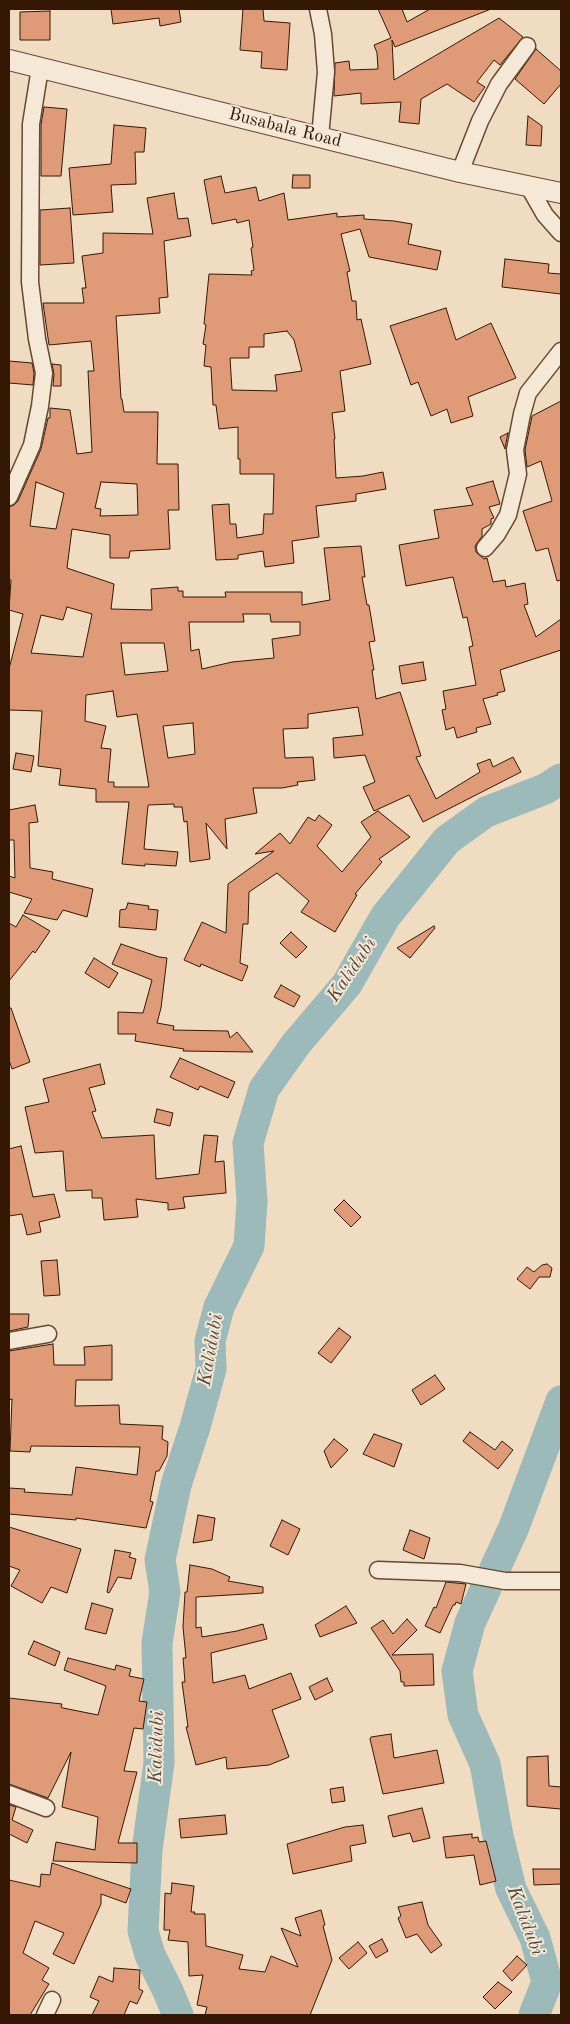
<!DOCTYPE html>
<html>
<head>
<meta charset="utf-8">
<style>
	body { margin:0 }
	#map { position:relative; width:570px; height:2024px; overflow:hidden; background:#f0dcc1; font-family:"Old Standard TT",serif }
	canvas { display:block }
	.frame { position:absolute; inset:0; border:10px solid #351804; pointer-events:none }
</style>
</head>
<body>
<div id="map">
<canvas width="570" height="2024"></canvas>
<div class="frame"></div>
</div>
<script>
const context = document.querySelector('canvas').getContext('2d');
context.lineJoin = 'round';
const shape = rows => new Path2D(rows.map(r => 'M' + r).join(''));
function stroke(path, color, width, dash) { context.strokeStyle = color; context.lineWidth = width; context.lineCap = dash ? 'butt' : 'round'; context.setLineDash(dash || []); context.stroke(path); }
function fillPath(path, color) { context.fillStyle = color; context.fill(path, 'evenodd'); }
function drawText(font, color, halo, rows, align = 'center') {
  context.font = font + ' "Old Standard TT",serif'; context.lineWidth = 4; context.setLineDash([]); context.textBaseline = 'middle'; context.strokeStyle = halo; context.fillStyle = color; for (const [text, x, y, turn = 0] of rows) {
    context.save(); context.translate(x, y); context.rotate((+turn || 0) * Math.PI / 180); context.textAlign = isNaN(turn) ? turn : align; if (halo) context.strokeText(text, 0, 0); context.fillText(text, 0, 0); context.restore();
  }
}
stroke(shape([
	[178,2015,168,1991,150,1955,143,1931,147,1850,159,1763,157,1643,165,1592,160,1560,176,1485,195,1427,211,1369,210,1341,219,1307,249,1246,252,1201,248,1143,264,1089,296,1044,347,984,385,917,447,840,486,812,545,789,561,779],
	[534,2015,547,1982,535,1938,511,1889,498,1836,485,1764,463,1715,457,1671,470,1623,514,1527,561,1401]
]), '#9bbab9', 31);
const building = shape([
	[111,9,179,9,181,22,160,26,159,18,113,24,111,9],
	[243,9,263,9,264,21,290,23,287,70,261,68,262,52,240,50,243,9],
	[378,9,402,9,407,22,430,9,491,9,395,47,392,40,394,80,499,18,523,37,500,65,494,60,477,82,485,87,474,102,447,84,421,99,419,124,399,122,401,102,361,104,361,93,334,96,335,63,349,61,350,70,378,69,377,53,374,45,391,38,378,9],
	[50,11,50,40,20,40,20,12,50,11],
	[536,49,561,71,561,84,544,104,515,79,536,49],
	[44,107,67,109,61,176,41,176,41,125,44,107],
	[528,116,542,126,541,146,526,145,528,116],
	[114,125,146,128,144,152,135,152,136,184,111,185,113,212,73,215,69,168,111,164,114,125],
	[293,175,310,175,310,188,292,188,293,175],
	[221,176,225,193,256,187,259,201,284,193,288,220,337,213,337,217,364,215,364,219,394,221,412,224,408,244,441,251,437,270,369,257,360,229,341,234,350,271,347,272,352,301,356,301,357,320,361,319,371,364,340,371,345,411,332,413,335,439,334,439,336,478,363,476,383,472,386,489,356,494,356,501,316,506,319,537,292,541,294,563,265,567,263,551,238,555,238,559,216,560,212,505,229,504,230,524,236,524,237,538,263,534,264,514,273,514,274,474,240,474,240,459,238,459,238,427,219,429,216,405,213,405,211,367,204,366,206,345,203,344,206,325,204,324,209,274,252,275,251,271,254,270,251,248,253,247,249,220,237,223,236,219,212,224,204,180,221,176],
	[287,331,294,340,302,371,275,375,277,391,232,390,230,358,249,358,249,347,264,347,264,334,287,331],
	[174,193,178,219,188,218,191,236,164,241,168,297,159,298,160,313,116,316,121,399,122,399,124,412,158,412,157,464,178,464,179,510,168,510,170,549,130,551,129,558,110,558,110,535,72,529,67,568,114,584,111,609,152,610,151,589,178,587,178,591,183,591,183,597,226,597,225,592,302,592,302,605,330,600,324,548,361,546,365,577,362,577,367,605,369,605,375,641,369,642,374,670,372,670,376,699,400,692,421,756,416,757,436,799,480,772,477,764,490,759,493,767,513,757,521,772,423,822,409,795,374,811,363,787,375,782,365,755,334,758,333,738,363,735,358,707,308,714,308,728,283,729,285,758,313,757,315,780,297,782,298,785,282,788,253,788,257,813,225,819,227,849,206,823,210,859,190,862,187,821,184,822,182,807,174,807,174,804,148,805,144,849,178,852,176,866,145,864,145,866,122,864,129,802,96,802,96,789,59,785,61,769,38,766,42,711,9,710,9,669,23,614,9,610,11,580,9,579,9,507,14,505,18,501,41,449,48,418,50,418,50,408,70,410,77,454,92,452,88,371,94,371,91,341,49,345,43,303,84,303,82,288,86,288,82,256,103,253,103,233,153,234,147,198,174,193],
	[36,482,64,493,56,529,30,526,36,482],
	[101,482,137,484,138,515,100,516,101,509,95,508,101,482],
	[67,607,92,614,83,657,31,653,41,615,63,620,67,607],
	[243,614,270,614,271,622,300,622,300,635,272,639,274,658,232,662,202,669,199,649,191,651,189,622,244,622,243,614],
	[121,643,164,643,168,671,125,675,121,643],
	[113,691,117,717,137,714,149,787,114,787,114,782,108,782,111,749,101,748,106,726,85,721,86,695,113,691],
	[193,723,195,754,168,758,163,726,193,723],
	[70,208,74,263,40,265,40,210,70,208],
	[505,259,549,264,548,273,561,274,561,294,502,287,505,259],
	[446,308,456,340,491,323,516,378,468,397,473,416,451,423,447,409,431,416,418,382,411,385,390,326,446,308],
	[9,361,32,363,34,373,33,385,9,383,9,361],
	[52,364,61,365,61,386,53,386,54,374,52,364],
	[561,401,561,580,557,581,548,548,536,551,523,511,552,501,541,461,527,467,525,450,532,416,561,401],
	[508,433,505,448,505,449,500,437,508,433],
	[493,481,500,504,489,507,494,518,491,519,491,524,482,529,482,536,475,546,476,552,484,559,487,558,493,582,505,580,506,587,525,583,528,604,524,605,536,637,561,619,561,650,500,670,505,691,497,693,498,695,483,699,491,724,476,728,477,732,457,738,454,727,446,730,442,710,446,709,443,691,476,685,469,647,473,646,467,617,463,618,453,577,406,586,399,545,439,538,434,510,473,505,466,488,493,481],
	[423,662,426,680,402,684,399,666,423,662],
	[16,753,34,756,31,772,13,769,16,753],
	[35,805,38,822,29,823,30,868,53,872,52,879,93,889,87,917,63,910,57,920,24,913,32,899,9,892,9,876,15,878,14,840,9,840,9,810,35,805],
	[378,811,410,837,379,859,382,862,355,894,357,895,335,932,301,912,309,901,277,873,249,892,248,924,243,924,240,963,248,966,242,981,201,964,200,967,184,960,202,922,226,933,228,884,274,851,255,854,280,833,290,844,308,817,315,821,319,815,332,825,317,846,342,872,371,837,361,822,378,811],
	[128,903,149,906,148,909,158,910,156,930,119,927,120,910,126,909,128,903],
	[23,915,50,931,35,953,33,951,9,981,9,923,16,927,23,915],
	[434,926,435,928,410,958,397,948,434,926],
	[291,932,307,947,296,958,280,943,291,932],
	[121,944,159,957,167,958,161,1008,157,1023,174,1026,173,1030,228,1031,230,1038,237,1032,253,1052,183,1051,184,1049,135,1041,136,1034,118,1034,118,1012,143,1013,152,980,112,964,121,944],
	[94,958,118,973,109,988,85,973,94,958],
	[281,985,300,996,294,1007,274,997,281,985],
	[9,1008,11,1008,30,1062,12,1069,9,1060,9,1008],
	[180,1058,235,1082,228,1098,200,1086,198,1090,170,1077,180,1058],
	[100,1064,105,1084,89,1088,96,1111,92,1112,102,1138,154,1135,156,1179,199,1174,204,1135,218,1136,215,1162,224,1161,226,1193,183,1197,185,1208,168,1210,168,1203,136,1199,138,1217,104,1220,102,1198,92,1198,92,1190,66,1191,63,1151,35,1153,25,1107,49,1102,43,1079,100,1064],
	[157,1109,173,1113,170,1126,154,1122,157,1109],
	[21,1146,33,1197,54,1194,60,1217,39,1222,41,1232,27,1235,22,1214,9,1216,9,1149,21,1146],
	[344,1200,361,1217,351,1227,334,1210,344,1200],
	[57,1260,60,1295,44,1296,41,1261,57,1260],
	[547,1264,552,1268,550,1277,539,1277,530,1289,517,1279,527,1267,534,1272,542,1265,547,1264],
	[9,1314,29,1314,28,1327,9,1331,9,1314],
	[339,1328,351,1337,331,1363,318,1353,339,1328],
	[53,1344,54,1365,85,1365,84,1347,112,1345,112,1380,76,1380,75,1406,119,1405,120,1424,163,1426,162,1439,168,1442,167,1456,159,1471,156,1471,150,1501,153,1502,146,1528,76,1518,76,1520,9,1514,9,1488,25,1489,24,1492,72,1495,76,1467,137,1475,140,1447,31,1446,30,1452,10,1451,12,1399,9,1400,9,1351,53,1344],
	[435,1375,445,1389,421,1405,412,1390,435,1375],
	[470,1432,495,1450,502,1441,513,1450,498,1469,463,1441,470,1432],
	[374,1434,402,1444,394,1467,363,1454,374,1434],
	[334,1439,348,1450,331,1468,324,1451,334,1439],
	[198,1515,215,1518,212,1540,193,1543,198,1515],
	[282,1520,300,1529,288,1555,270,1546,282,1520],
	[9,1527,81,1549,67,1593,51,1587,42,1603,11,1586,20,1570,9,1566,9,1527],
	[410,1530,430,1538,424,1559,403,1550,410,1530],
	[115,1550,131,1553,129,1557,136,1559,131,1579,118,1577,109,1593,107,1592,115,1550],
	[190,1565,212,1569,230,1577,228,1581,263,1587,263,1593,196,1597,196,1628,201,1627,202,1637,237,1631,263,1624,267,1639,211,1653,213,1683,245,1675,249,1689,291,1673,301,1699,272,1710,289,1757,269,1765,227,1769,226,1757,196,1765,186,1727,188,1727,182,1682,185,1682,183,1658,186,1658,183,1627,185,1592,187,1592,190,1565],
	[446,1582,466,1584,461,1604,456,1602,455,1605,453,1605,440,1633,425,1626,434,1607,436,1608,446,1582],
	[92,1603,113,1609,106,1634,85,1629,92,1603],
	[346,1606,357,1623,320,1637,315,1625,346,1606],
	[407,1619,417,1630,392,1655,433,1654,434,1685,404,1686,404,1682,401,1682,400,1671,371,1628,383,1620,393,1634,407,1619],
	[34,1641,60,1652,55,1666,28,1654,34,1641],
	[68,1658,115,1670,116,1665,131,1669,129,1676,144,1679,139,1701,147,1702,143,1729,134,1728,124,1771,137,1772,118,1843,137,1843,137,1863,53,1861,56,1842,95,1850,98,1817,62,1807,71,1752,48,1798,9,1784,9,1698,62,1704,61,1707,63,1708,98,1715,106,1686,64,1670,68,1658],
	[327,1678,333,1691,315,1700,309,1687,327,1678],
	[391,1734,394,1758,437,1750,444,1783,383,1794,370,1739,371,1737,391,1734],
	[548,1756,549,1786,561,1787,561,1809,527,1806,527,1757,548,1756],
	[343,1787,345,1801,332,1803,330,1789,343,1787],
	[9,1805,16,1807,12,1820,33,1830,27,1843,9,1834,9,1805],
	[422,1808,430,1838,413,1842,410,1833,393,1837,388,1816,422,1808],
	[225,1815,227,1834,181,1838,179,1819,225,1815],
	[363,1825,366,1843,350,1846,352,1861,293,1874,287,1844,345,1827,363,1825],
	[472,1834,472,1838,478,1837,479,1842,486,1841,496,1881,480,1885,474,1855,446,1858,443,1837,472,1834],
	[52,1863,131,1889,126,1903,101,1894,101,1904,74,1964,53,1954,64,1933,35,1921,23,1953,49,1968,42,1980,49,1984,30,2015,9,2015,9,1880,40,1887,41,1874,50,1875,52,1863],
	[533,1869,561,1869,561,1884,534,1885,533,1869],
	[172,1883,194,1886,191,1912,195,1912,194,1914,205,1914,206,1946,243,1955,239,1969,265,1972,271,1956,298,1967,281,1928,301,1936,295,1918,321,1910,325,1925,323,1926,332,1960,310,2015,205,2015,207,2007,197,2005,203,1975,189,1976,188,1942,168,1940,170,1930,164,1930,165,1893,171,1894,172,1883],
	[422,1902,428,1925,442,1945,431,1953,417,1934,406,1938,398,1918,401,1916,398,1907,422,1902],
	[382,1939,388,1951,376,1958,369,1946,382,1939],
	[358,1942,367,1953,349,1969,339,1958,358,1942],
	[517,1956,527,1965,512,1981,503,1971,517,1956],
	[114,1968,140,1970,139,1989,143,1991,137,2004,130,2001,124,2015,92,2015,99,2001,90,1997,99,1976,113,1982,114,1968],
	[498,1982,512,1992,495,2009,483,1997,498,1982]
]);
fillPath(building, '#df9b77');
stroke(building, '#351804', 1);
const minor = shape([
	[318,9,323,34,326,72,320,137],
	[460,172,480,121,499,84,527,46],
	[529,187,545,215,561,233],
	[9,497,32,445,40,406,44,373,37,339,30,282,31,124,40,68],
	[485,548,497,534,508,515,518,474,515,450,522,414,528,393,561,351],
	[9,1341,48,1334],
	[378,1570,460,1573,505,1581,561,1581],
	[9,1794,46,1808],
	[45,2015,52,2000]
]);
const tertiary = shape([
	[9,60,460,172,561,193]
]);
stroke(minor, '#644933', 19);
stroke(tertiary, '#644933', 22);
stroke(minor, '#f5e8d7', 16);
stroke(tertiary, '#f5e8d7', 20);
drawText('18px', '#351804', '#f5e8d7', [
	["Busabala Road",285,128,14]
]);
drawText('italic 19px', '#54493a', '#f5e8d7', [
	["Kalidubi",352,970,-56],
	["Kalidubi",211,1350,-80],
	["Kalidubi",157,1747,-88],
	["Kalidubi",525,1921,69]
]);
</script>
</body>
</html>
